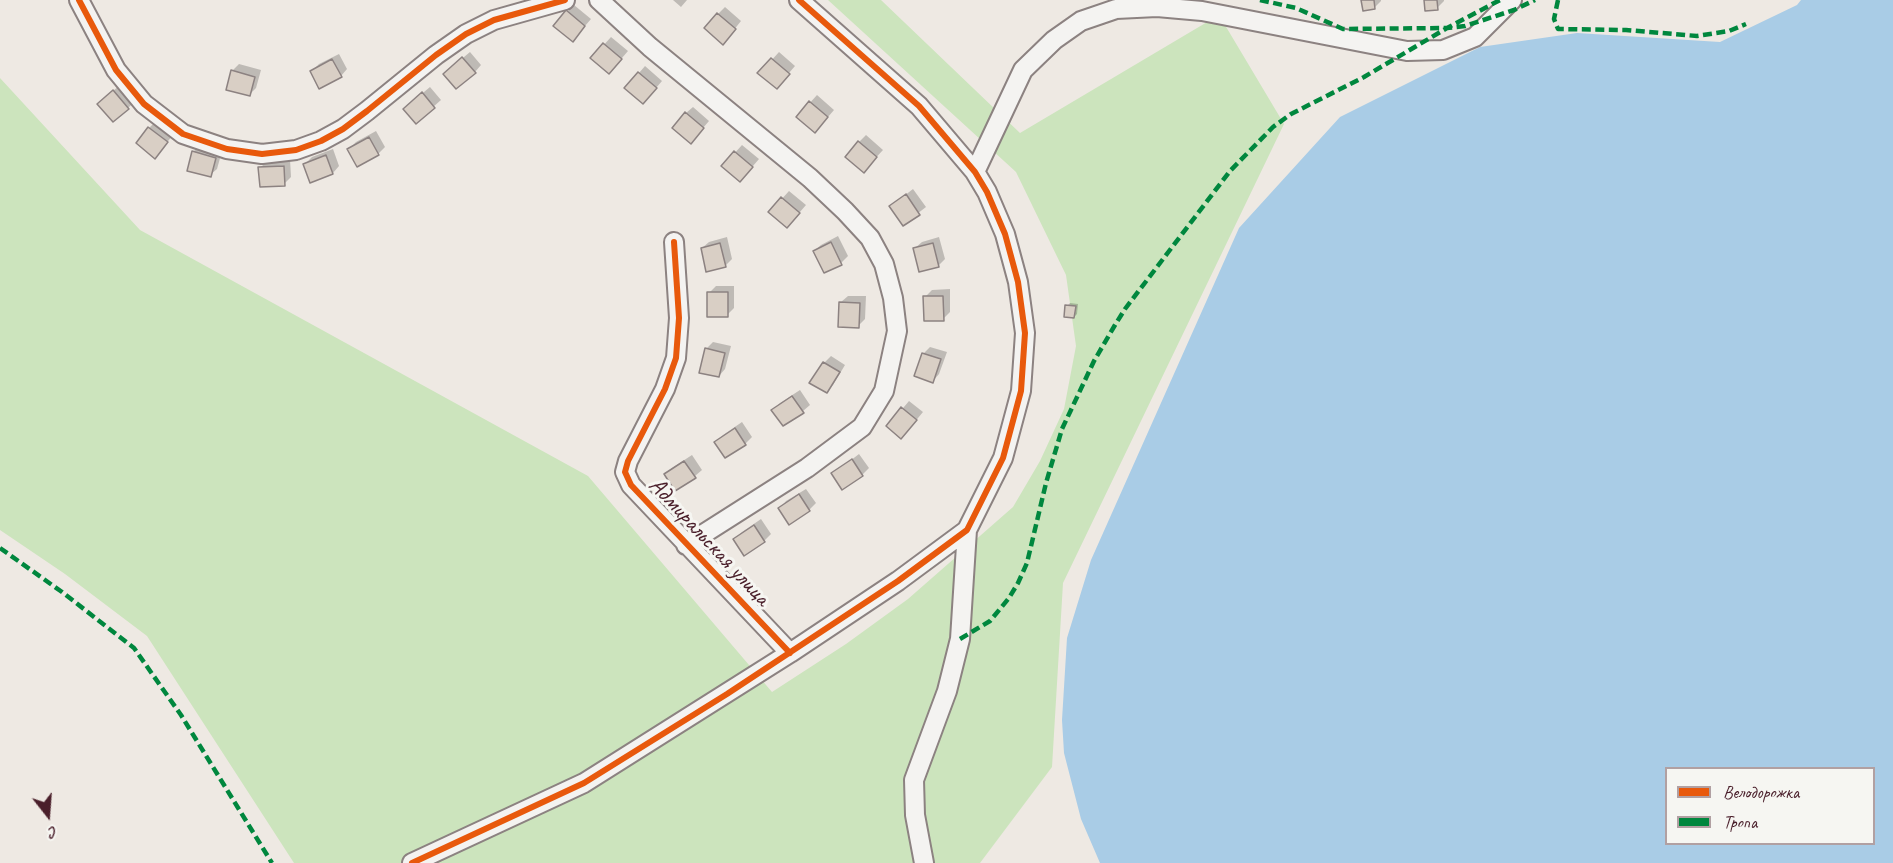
<!DOCTYPE html>
<html>
<head>
<meta charset="utf-8">
<style>
	body { margin:0 }
	#map { position:relative; width:1893px; height:863px; overflow:hidden; background:#eee9e3; font-family:Caveat,sans-serif }
	canvas { display:block }
	.legend { position:absolute; left:1665px; top:767px; width:210px; height:78px; box-sizing:border-box; background:#f6f6f2; border:2px solid #b1a0a2; margin:0; padding:8px 10px; list-style:none; font-size:18px; color:#4a1f2b }
	.legend li { display:flex; align-items:center; gap:12px; height:30px }
	.legend b { width:30px; border:2px solid #b1a0a2 }
	.north { position:absolute; left:18px; top:785px; width:60px; height:60px; -webkit-text-stroke:4px #f6f6f2; paint-order:stroke; rotate:163deg; font-size:16px; font-weight:700; line-height:24px; text-align:center; color:#4a1f2b }
	.north::after { content:''; display:block; margin:auto; width:21px; height:27px; background:#4a1f2b; clip-path:polygon(50% 0,100% 100%,50% 72%,0 100%) }
</style>
</head>
<body>
<div id="map">
<canvas width="1893" height="863"></canvas>
<ul class="legend">
<li><b style="height:8px;background:#e8590c"></b>Велодорожка</li>
<li><b style="height:8px;background:#00873e"></b>Тропа</li>
</ul>
<div class="north">С</div>
</div>
<script>
const context = document.querySelector('canvas').getContext('2d');
context.lineJoin = 'round';
function fillPath(path, color) { context.fillStyle = color; context.fill(path, 'evenodd'); }
const shape = rows => new Path2D(rows.map(r => 'M' + r).join(''));
function stroke(path, color, width, dash) { context.strokeStyle = color; context.lineWidth = width; context.lineCap = dash ? 'butt' : 'round'; context.setLineDash(dash || []); context.stroke(path); }
function drawText(font, color, halo, rows, align = 'center') {
  context.font = font + ' Caveat,sans-serif'; context.lineWidth = 6; context.setLineDash([]); context.textBaseline = 'middle'; context.strokeStyle = halo; context.fillStyle = color; for (const [text, x, y, turn = 0] of rows) {
    context.save(); context.translate(x, y); context.rotate((+turn || 0) * Math.PI / 180); context.textAlign = isNaN(turn) ? turn : align; if (halo) context.strokeText(text, 0, 0); context.fillText(text, 0, 0); context.restore();
  }
}
fillPath(shape([
	[828,0,881,0,1020,133,1219,15,1284,124,1063,583,1052,767,980,863,294,863,147,636,65,574,0,530,0,78,140,230,588,476,772,692,846,644,908,599,1013,507,1040,461,1064,409,1076,346,1066,275,1016,172]
]), '#cce4bd');
fillPath(shape([
	[1801,0,1893,0,1893,863,1100,863,1081,819,1064,753,1062,720,1067,638,1091,560,1239,228,1340,117,1480,47,1577,33,1720,42,1797,5],
	[1666,768,1874,768,1874,844,1666,844]
]), '#a9cce6');
fillPath(shape([
	[673,0,687,0,681,7],
	[1362,0,1381,0,1381,1,1374,8],
	[1426,0,1444,0,1444,1,1437,8],
	[574,5,591,19,579,33,568,11],
	[725,7,741,21,729,36,718,14],
	[611,37,628,51,616,65,592,58],
	[470,52,481,65,475,72,452,67],
	[779,52,795,66,783,80,760,73],
	[339,54,347,69,341,76,312,71,319,64],
	[239,64,261,70,256,88,249,95,232,71],
	[645,66,662,81,650,95,639,73],
	[120,85,135,101,128,108,106,97],
	[430,87,441,100,416,122,412,102],
	[817,95,834,110,822,124,798,116],
	[693,107,709,121,697,135,686,113],
	[156,121,173,135,155,157,149,128],
	[376,131,385,147,378,154,349,149,356,142],
	[866,135,883,150,870,164,859,142],
	[200,145,222,151,217,169,210,175,193,152],
	[742,145,759,159,747,173,723,166],
	[333,149,339,166,333,173,311,181,305,164,312,157],
	[290,159,291,177,284,184,260,168,267,161],
	[913,189,926,207,904,224,891,206],
	[789,191,806,205,793,220,770,212],
	[838,236,848,256,841,263,814,251,821,245],
	[727,237,732,259,725,266,702,248,709,242],
	[939,237,945,259,938,266,915,248,922,242],
	[716,286,734,286,734,308,727,315,709,293],
	[950,289,950,312,943,319,925,297,932,290],
	[848,296,866,296,865,319,858,326,841,302],
	[1070,303,1078,304,1077,314,1074,317,1067,306],
	[713,342,731,346,725,369,719,376,706,349],
	[930,347,947,352,939,374,933,381,923,354],
	[831,356,845,365,833,385,826,392,824,363],
	[800,390,810,405,803,411,773,410,780,403],
	[909,401,923,412,908,430,888,426],
	[742,422,752,437,745,444,716,442,723,435],
	[859,454,869,468,862,475,833,474],
	[692,455,702,470,695,476,665,475,672,468],
	[806,489,816,503,809,510,780,508,786,501],
	[761,519,771,534,764,541,745,554,735,539,742,532]
]), '#0003');
const building = shape([
	[1361,0,1374,0,1375,9,1363,11,1361,0],
	[1424,0,1437,0,1438,10,1425,11,1424,0],
	[566,10,585,26,573,42,553,26,566,10],
	[717,13,736,29,723,45,704,28,717,13],
	[603,43,622,59,609,74,590,58,603,43],
	[462,57,476,73,456,89,443,74,462,57],
	[771,58,790,74,777,89,757,73,771,58],
	[332,59,342,77,319,89,310,71,332,59],
	[231,70,255,77,250,96,226,90,231,70],
	[638,72,657,88,643,104,624,88,638,72],
	[113,90,129,109,113,122,97,104,113,90],
	[422,92,435,108,416,124,403,109,422,92],
	[809,101,828,117,815,133,796,117,809,101],
	[685,112,704,128,691,144,672,128,685,112],
	[148,127,168,142,155,159,136,143,148,127],
	[369,137,379,155,357,167,347,149,369,137],
	[858,141,877,157,864,173,845,157,858,141],
	[192,151,216,158,211,177,187,171,192,151],
	[734,151,753,167,740,182,721,166,734,151],
	[326,155,333,174,310,183,303,164,326,155],
	[284,166,285,186,260,187,258,167,284,166],
	[906,194,920,215,903,226,889,206,906,194],
	[781,197,800,213,787,228,768,212,781,197],
	[831,242,842,265,824,273,813,251,831,242],
	[720,243,726,267,706,272,701,248,720,243],
	[933,243,939,267,919,272,913,248,933,243],
	[707,292,728,292,728,317,707,317,707,292],
	[923,296,943,296,944,321,924,321,923,296],
	[839,302,860,303,859,328,838,327,839,302],
	[1065,305,1076,306,1074,318,1064,317,1065,305],
	[705,348,725,353,719,377,699,373,705,348],
	[922,353,941,359,933,383,914,376,922,353],
	[823,362,840,372,827,393,809,383,823,362],
	[792,396,804,413,783,426,771,410,792,396],
	[901,407,917,420,901,439,886,426,901,407],
	[735,428,746,445,725,458,714,442,735,428],
	[852,459,863,476,842,490,831,473,852,459],
	[684,461,696,478,675,491,664,474,684,461],
	[799,494,810,511,789,525,778,508,799,494],
	[754,525,765,542,744,556,733,539,754,525]
]);
fillPath(building, '#d9cfc5');
stroke(building, '#8c8281', 1.5);
const minor = shape([
	[79,0,116,70,144,104,183,134,227,149,262,154,296,150,321,141,343,129,367,111,436,55,466,34,494,20,565,0],
	[599,0,650,47,810,178,845,211,870,238,884,264,893,298,897,331,884,391,862,427,807,468,686,545],
	[799,0,919,106,975,172,987,192,1005,234,1018,282,1025,333,1021,391,1003,458,967,530,960,639,947,691,914,780,915,815,924,863],
	[975,172,1023,70,1054,40,1081,21,1116,9,1157,7,1202,11,1407,51,1443,50,1475,37,1512,0],
	[674,242,679,318,676,358,665,389,628,461,625,472,631,485,790,653],
	[412,863,584,783,790,653,898,581,967,530]
]);
stroke(minor, '#8c8281', 22);
stroke(minor, '#f4f3f1', 18);
stroke(shape([
	[1260,0,1296,8,1343,29,1447,28,1500,0],
	[1558,0,1554,19,1558,29,1626,30,1697,36,1729,31,1746,24],
	[0,548,62,592,134,648,181,715,272,863],
	[960,639,990,621,1009,598,1018,583,1027,563,1046,483,1062,429,1094,361,1115,325,1125,309,1230,171,1273,127,1291,114,1364,77,1447,28,1465,26,1514,10,1535,0]
]), '#00873e', 4.5, [9, 4.5]);
stroke(shape([
	[79,0,116,70,144,104,183,134,227,149,262,154,296,150,321,141,343,129,367,111,436,55,466,34,494,20,565,0],
	[674,242,679,318,676,358,665,389,628,461,625,472,631,485,790,653],
	[412,863,584,783,727,694,898,581,967,530,1003,458,1021,391,1025,333,1018,282,1005,234,987,192,975,172,919,106,799,0]
]), '#e8590c', 6);
drawText('24px', '#4a1f2b', '#f6f6f2', [
	["Адмиральская улица",709,542,47]
]);
</script>
</body>
</html>
